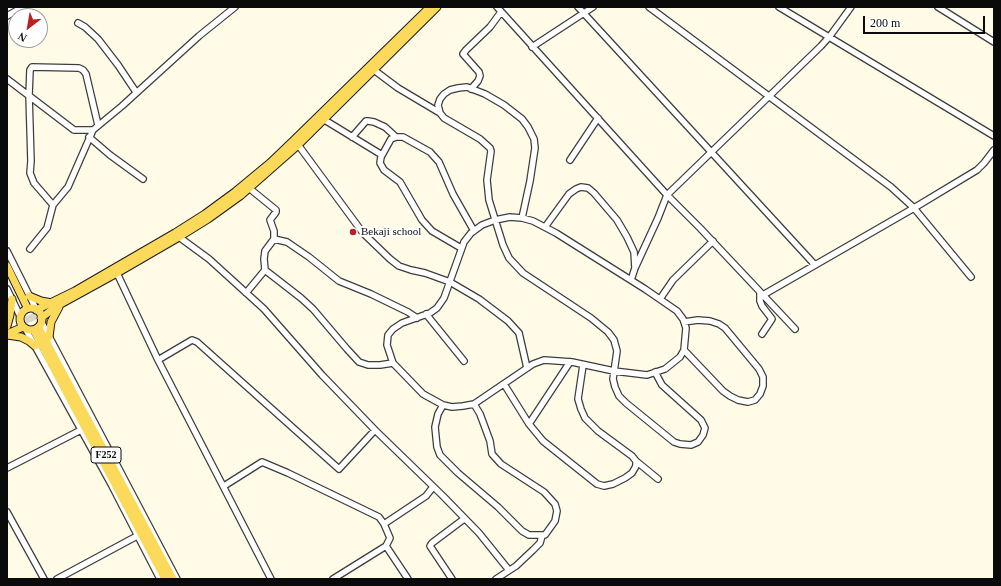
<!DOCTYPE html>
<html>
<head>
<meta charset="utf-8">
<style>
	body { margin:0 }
	#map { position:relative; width:1001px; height:586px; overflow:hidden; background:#fffbe7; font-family:Georgia,serif }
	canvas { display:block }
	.frame { position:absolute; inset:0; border:8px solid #0a0a0a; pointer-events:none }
	.north { position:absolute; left:8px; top:8px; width:40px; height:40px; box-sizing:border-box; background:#fff; border:1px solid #9d9d9d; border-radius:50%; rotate:211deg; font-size:11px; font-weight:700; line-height:16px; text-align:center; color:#0a0a0a }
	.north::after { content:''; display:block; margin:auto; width:14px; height:18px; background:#ba2123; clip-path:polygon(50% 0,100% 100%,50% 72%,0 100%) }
	.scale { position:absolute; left:863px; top:16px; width:122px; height:18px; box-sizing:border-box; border:2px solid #0a0a0a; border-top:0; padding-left:5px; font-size:12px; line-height:14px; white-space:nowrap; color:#0a0a0a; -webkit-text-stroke:3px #fff; paint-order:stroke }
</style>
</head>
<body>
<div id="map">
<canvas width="1001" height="586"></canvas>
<div class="frame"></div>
<div class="north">N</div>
<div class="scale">200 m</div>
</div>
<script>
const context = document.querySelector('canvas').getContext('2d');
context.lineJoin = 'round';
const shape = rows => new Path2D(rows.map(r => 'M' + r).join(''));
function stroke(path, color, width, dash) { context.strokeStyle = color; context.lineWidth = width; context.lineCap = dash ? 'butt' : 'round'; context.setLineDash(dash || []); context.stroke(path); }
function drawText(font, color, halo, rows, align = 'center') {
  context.font = font + ' Georgia,serif'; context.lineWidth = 4; context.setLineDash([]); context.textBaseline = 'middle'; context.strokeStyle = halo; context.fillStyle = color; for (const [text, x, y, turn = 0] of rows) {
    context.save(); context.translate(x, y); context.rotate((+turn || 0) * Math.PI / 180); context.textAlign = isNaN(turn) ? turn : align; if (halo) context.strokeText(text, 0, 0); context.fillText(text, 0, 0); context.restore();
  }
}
stroke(shape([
	[26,305,40,330],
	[27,316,35,333]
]), '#dad7c6', 7, [7, 3.5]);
const minor = shape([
	[497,7,667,195,700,228,795,329],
	[578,7,815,265],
	[649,7,891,187,914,208,971,277],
	[779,7,994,136],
	[938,7,994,42],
	[7,16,23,7],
	[78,23,85,27,98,39,118,65,136,92],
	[532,47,593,7],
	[374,70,398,88,440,113],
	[7,79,74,130,93,130],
	[471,89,478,81,480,76,479,72,463,54,466,50,490,27,501,12],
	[323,119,382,155],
	[89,137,110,155,143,179],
	[352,137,366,121,368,121,374,122,385,127,396,137],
	[296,142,363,233,390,259,399,266,411,270,425,273,450,282,479,299,508,321,519,333,527,368],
	[570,160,598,118],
	[249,188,276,210,276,212,270,220,274,231,274,239,265,251,264,259,265,270,301,298,313,309,347,349,359,362,368,365,380,365,393,363],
	[53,205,34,183,30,173,31,161,29,95,30,70,32,67,79,68,83,70,86,74,98,125],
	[510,217,522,218,533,221,556,233,645,289,677,311,683,319,686,328,684,350,680,357,665,369,647,375,614,371,572,362,544,360,533,364,474,404,463,406,452,407,443,405,423,394,393,363,387,345,388,335,393,329,402,323,430,313,437,308,444,298,464,242,471,233,482,225,495,220,510,217],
	[522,218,530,181,535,148,534,139,528,127,522,119,504,105,485,94,467,87,458,88,450,90,444,94,440,99,438,105,440,113,444,118,480,139,490,148,491,151,487,180,489,200,503,245,509,258,523,273,591,318,608,332,614,340,617,351,613,379,615,387,619,396,626,403,674,442,680,444,691,445,698,442,703,435,705,428,701,420,662,385,655,372],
	[545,227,569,194,576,189,581,187,588,188,594,193,617,220,627,237,634,252,635,268,631,280],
	[179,237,209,259,264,309,322,375,375,430,443,496,479,533,508,569],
	[274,239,287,242,309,257,339,281,371,294,408,312,417,318],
	[461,248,432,231,422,220,400,182,384,170,380,163,381,157,391,139,396,137,403,137,430,152,439,162,453,194,474,231],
	[30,249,47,228,53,205,68,187,93,130,122,106,199,36,235,7],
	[7,251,36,309],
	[635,268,658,218,667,195,821,46,830,36,851,7],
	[116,271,158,360,271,579],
	[7,289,20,316],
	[760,292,760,301,762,306,772,319,762,334],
	[246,293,265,270],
	[763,295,914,208,977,170,984,163,994,150],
	[660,299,673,280,713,241],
	[426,314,464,361],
	[41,321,177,579],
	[684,322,698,320,710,321,719,324,725,328,759,369,763,377,763,386,760,394,755,400,748,402,738,400,730,396,723,391,684,350],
	[25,328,111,484,160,579],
	[158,360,192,340,197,342,339,469,375,430],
	[504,384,529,424,543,441,597,484,604,486,613,484,625,478,632,473,636,466,636,461,632,456,598,431,585,418,581,409,578,399,583,365],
	[443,405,438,414,435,427,437,447,440,455,458,473,498,507,522,531,529,535,545,535,555,521,557,511,555,504,544,492,501,464,492,454,490,441,480,414,474,404],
	[529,424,570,362],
	[636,461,658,479],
	[7,468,81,430],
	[224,486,262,462,288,473,379,517,384,524,390,538,386,546,333,579],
	[7,512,44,579],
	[384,524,426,496,433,487],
	[386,546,408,579],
	[57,579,137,536],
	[452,579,430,546,432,543,464,519],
	[496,579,516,566,533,550,540,543,542,536]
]);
const major = shape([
	[7,266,26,305],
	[29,296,41,301,52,303],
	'20 319a11 11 0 1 1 22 0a11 11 0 1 1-22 0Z',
	[36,310,75,291,175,233,205,214,235,192,270,163,294,140,430,7],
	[41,318,57,306,117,273,179,237,208,219,240,196,298,145,437,7],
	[7,326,10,315,12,299],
	[40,330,173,579],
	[35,333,165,579],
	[7,334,23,327],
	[7,335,21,337,29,341,35,346],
	[49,337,51,322,59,307]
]);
stroke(minor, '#3d3d3d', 8);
stroke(major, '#1b1b1b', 9);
stroke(minor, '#fff', 5.5);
stroke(major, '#fbda5b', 7);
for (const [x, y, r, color] of [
	[353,232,4,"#ba2123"]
]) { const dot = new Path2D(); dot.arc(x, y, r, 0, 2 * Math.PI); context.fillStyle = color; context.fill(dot); stroke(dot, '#fff', 1.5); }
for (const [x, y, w] of [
	[106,455,30]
]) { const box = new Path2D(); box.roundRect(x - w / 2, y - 8, w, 16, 3); context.fillStyle = '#fff'; context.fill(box); stroke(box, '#0a0a0a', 1); }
drawText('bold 10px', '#0a0a0a', null, [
	["F252",106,455]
]);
drawText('11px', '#0a0a0a', '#fff', [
	["Bekaji school",361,232]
], 'left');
</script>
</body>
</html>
